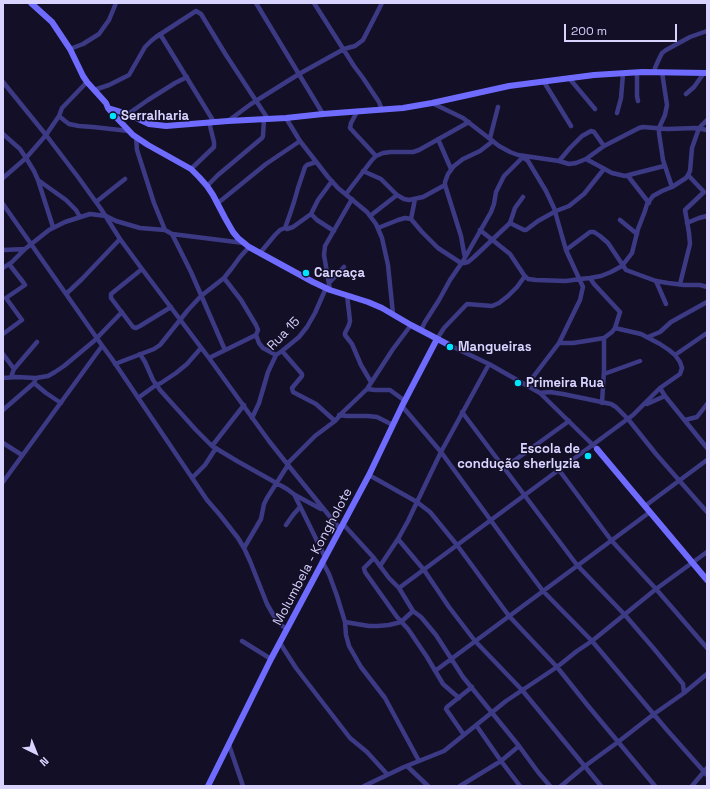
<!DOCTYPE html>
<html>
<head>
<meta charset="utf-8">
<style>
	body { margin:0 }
	#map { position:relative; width:710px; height:789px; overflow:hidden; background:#130f26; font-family:"Space Grotesk",sans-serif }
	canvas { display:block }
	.frame { position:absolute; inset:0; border:4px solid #d9d4ff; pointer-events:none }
	.north { position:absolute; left:16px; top:733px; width:40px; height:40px; -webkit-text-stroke:3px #130f26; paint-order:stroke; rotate:137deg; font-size:11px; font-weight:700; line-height:16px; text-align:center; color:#d9d4ff }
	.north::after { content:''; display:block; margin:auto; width:14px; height:18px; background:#d9d4ff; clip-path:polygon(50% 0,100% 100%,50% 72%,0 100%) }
	.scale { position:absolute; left:564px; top:24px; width:113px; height:18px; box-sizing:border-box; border:2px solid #d9d4ff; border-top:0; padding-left:5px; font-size:12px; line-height:14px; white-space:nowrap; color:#d9d4ff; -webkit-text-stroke:3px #130f26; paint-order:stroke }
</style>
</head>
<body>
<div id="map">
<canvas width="710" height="789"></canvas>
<div class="frame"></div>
<div class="north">N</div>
<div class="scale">200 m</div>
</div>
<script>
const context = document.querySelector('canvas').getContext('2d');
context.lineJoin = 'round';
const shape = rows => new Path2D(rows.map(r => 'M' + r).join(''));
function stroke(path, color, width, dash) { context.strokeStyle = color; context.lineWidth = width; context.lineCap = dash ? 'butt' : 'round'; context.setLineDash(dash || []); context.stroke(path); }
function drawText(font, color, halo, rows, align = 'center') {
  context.font = font + ' "Space Grotesk",sans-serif'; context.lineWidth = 3; context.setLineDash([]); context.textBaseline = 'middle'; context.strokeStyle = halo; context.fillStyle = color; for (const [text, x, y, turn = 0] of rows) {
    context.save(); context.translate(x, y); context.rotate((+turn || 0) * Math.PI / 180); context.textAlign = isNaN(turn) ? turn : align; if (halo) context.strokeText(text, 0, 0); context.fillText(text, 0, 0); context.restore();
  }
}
stroke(shape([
	[256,3,323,114],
	[314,3,354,66,363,78,379,102,382,110],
	[160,34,214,122],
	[70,49,83,44,99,34,109,20,116,3],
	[655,72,655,68,659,59,662,53,666,50,690,37,707,31],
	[662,72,667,105,665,115,659,128,659,133,663,160,672,187],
	[637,73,637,96,638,101],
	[569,78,595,109],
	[3,82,46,135,78,177,101,209,120,239,142,269,209,358,269,441,288,465,340,529],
	[544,82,571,126],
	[94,90,109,85,129,75,145,47,151,41,156,37,196,11,201,14,226,55,268,119],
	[686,94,694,87,704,73],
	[432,103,463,118,499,146,510,152,518,155,559,161,569,164,576,163,586,159,604,146,639,128,643,127,667,129,696,128,707,130],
	[357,112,351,123,350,128,376,156],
	[617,113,621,98,623,74],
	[128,114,148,100,175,83,187,77],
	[59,116,65,121,69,124,79,126,93,127,129,131],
	[286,118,300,141,328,177,338,188,367,212,376,224,382,238,388,265,393,314],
	[228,121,251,104,299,74,344,49,355,46,363,40,382,3],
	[3,134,20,149,26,158,34,171,38,180,53,227],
	[136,137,137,150,154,203,165,230],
	[490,138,498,107],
	[438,139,451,169],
	[522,157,528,161,546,191,554,208,566,250,583,287,582,291,580,300,559,343,527,385],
	[586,159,612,173,625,176,664,166],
	[559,161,570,148,582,136,591,131,594,132,604,146],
	[191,169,214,147,214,142,209,122],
	[363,171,381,179,397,195,404,199,409,200,423,197,445,185],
	[628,176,649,203],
	[3,178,26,158,46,135,59,116,62,108,87,82],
	[38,180,66,200,76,210,80,217],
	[207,186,218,175,262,138,263,136,264,119],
	[346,194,372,160,376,156,383,153,391,152,413,152,419,150,469,122],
	[96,202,125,179],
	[218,203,266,164,300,141],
	[3,204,101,344,112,359,207,500,220,515,238,538,244,548,250,561,267,604,278,623,287,629],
	[311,214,317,220,334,231],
	[370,216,397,195],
	[411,219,415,199],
	[620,220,637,234],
	[510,223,524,230,526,230,538,221,556,211,569,206,584,194,604,169],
	[687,223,699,218,707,216],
	[285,228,287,229,293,227,311,214,318,200,332,181],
	[378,228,398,220,405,218,411,219,422,232,438,248,461,263,464,263,468,262,474,257,510,223,515,208,523,197],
	[480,230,510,254,524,275,528,279,536,280,566,281,580,279,590,278,601,276,611,272,622,266,632,253,638,229,645,211,647,204,653,196,662,191,672,187,686,178,688,175,690,171,692,148,699,128,707,120],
	[172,234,191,272,225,350],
	[3,250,25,249,49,230,65,222,90,214,106,216,116,221,140,228,165,230,172,234,244,243],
	[566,250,590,232,594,232,600,236,608,243,626,270,656,281,668,283,684,285,700,285,707,287],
	[260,253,275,235,280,230,285,228,290,214,294,202,298,188,305,167,307,165,316,162],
	[465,257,464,253,461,236,445,185,445,182,448,174,454,166,463,159,480,151,493,141],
	[3,268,12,262,25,249],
	[142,269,111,294,111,298,133,327,136,328,140,326,171,307],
	[224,278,241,300,256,325,258,330,256,335,259,343,263,348,276,355],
	[656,281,666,304],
	[329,283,344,267],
	[680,284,690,244,689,233,685,210,704,192,688,175],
	[330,290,324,255,325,246,352,199],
	[66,294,82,279,120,239],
	[347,295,349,312,350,321,349,325,345,333,345,335,352,344,361,365,371,382],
	[421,330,425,322,439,300,450,280,463,261,491,212,494,204,496,192,504,176,524,156],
	[3,334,22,320,6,298,25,285,23,282,9,264],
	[648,337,660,332,671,322,707,302],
	[437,339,444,328,466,305,467,304,492,306,499,303,508,296,517,287,525,276],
	[559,343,573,343,586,341,604,338,612,332,615,328,620,312,594,284,590,278],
	[449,345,489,364,540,393,594,446],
	[282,351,302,374,302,376,292,388,293,392,316,404,335,421],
	[3,354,14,369],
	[140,354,145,362,153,380,160,390,196,430,212,446,237,461,287,489,295,495,321,509],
	[675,355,707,333],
	[209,358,256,335],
	[115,364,154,349,160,345,188,310,201,296,224,278,232,268,240,257,249,247],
	[604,374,640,361],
	[11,377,14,369,37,342],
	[3,378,16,377,36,378,48,376,55,372,64,366,94,341,122,312],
	[34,383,46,393,61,403],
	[660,388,665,396,707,448],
	[367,389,375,390,390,390,405,401],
	[540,393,550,392,563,394,611,404,616,407,628,419,656,454,707,512],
	[138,398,156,385,161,383,176,373,187,364,201,348],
	[602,403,604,370,604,338],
	[647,404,665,396],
	[402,406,441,452,519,559,543,591,592,641,667,730,707,775],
	[3,410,34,383,36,378],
	[462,412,577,565,625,615,655,650,683,684,684,693],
	[339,415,347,416,368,416,377,417,393,425],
	[252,418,259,403,268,372,276,355,282,351,299,337,307,327,315,313,326,288],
	[685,420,697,417,707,404],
	[3,443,22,455],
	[212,446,244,405],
	[287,464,315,436,335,421,343,412,367,389,393,349,411,325],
	[504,468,569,421],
	[559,470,611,540,656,589,707,648],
	[369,475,417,502,430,512,457,545,509,616,557,667,589,707,655,786],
	[192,478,205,465,216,448],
	[3,482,102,346],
	[295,496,325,557],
	[645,506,707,460],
	[343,524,374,558,389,578,399,588,413,611,421,617,436,635,463,677,519,746,538,772,550,786],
	[286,525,293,515,300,507],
	[398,539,424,570,449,607,475,641,522,690,601,786],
	[244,548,261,519,264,504,267,498,288,465],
	[374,558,364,568,365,572,397,617,408,629,427,657,443,684,459,698],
	[322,561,329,574,337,596,345,622,346,635,349,646,361,667,385,698,419,761],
	[380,566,398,539,408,521,417,502,441,452,489,364],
	[399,588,633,415,660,388,680,374,682,368,680,362,675,355,669,350,660,344,641,334,615,328],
	[345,622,369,626,378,626,389,625,401,622,413,611],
	[242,641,271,659],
	[280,643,296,668,350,738,367,752,387,774],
	[435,671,650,512],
	[476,725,501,761,520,786],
	[464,735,446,709,447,707,472,687],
	[229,745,243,786],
	[407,766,428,786],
	[364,786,404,767,444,751,506,701,557,667,577,651,592,641,656,589,707,552],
	[460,786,501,761,519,746],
	[561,786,585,766,618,742,654,714,684,693,707,674],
	[692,786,707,768]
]), '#3d3a85', 4.5);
stroke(shape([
	[31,3,52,22,70,49,83,76,87,82,106,103,108,108,114,115,133,135,148,145,191,169,199,177,207,186,213,195,225,218,233,232,238,238,249,247,313,282,330,290,368,302,382,308,411,325,449,345],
	[108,108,128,114,149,124,166,126,228,121,286,118,323,114,403,108,432,103,509,86,594,75,642,72,707,73],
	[597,449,707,580],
	[208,786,271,659,369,475,402,406,437,339]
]), '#6f6bff', 6);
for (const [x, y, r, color] of [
	[113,116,4,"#00e5ff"],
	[306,273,4,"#00e5ff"],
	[450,347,4,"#00e5ff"],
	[518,383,4,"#00e5ff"],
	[588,456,4,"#00e5ff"]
]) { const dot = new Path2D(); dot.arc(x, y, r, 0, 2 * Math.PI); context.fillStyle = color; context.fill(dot); stroke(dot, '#130f26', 1.5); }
drawText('bold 13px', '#d9d4ff', '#130f26', [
	["Serralharia",121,116],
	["Carcaça",314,273],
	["Mangueiras",458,347],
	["Primeira Rua",526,383],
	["Escola de",580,449,"right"],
	["condução sherlyzia",580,464,"right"]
], 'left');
drawText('13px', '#d9d4ff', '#130f26', [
	["Rua 15",284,334,-46],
	["Molumbela - Kongholote",313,557,-62]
]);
</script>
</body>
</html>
